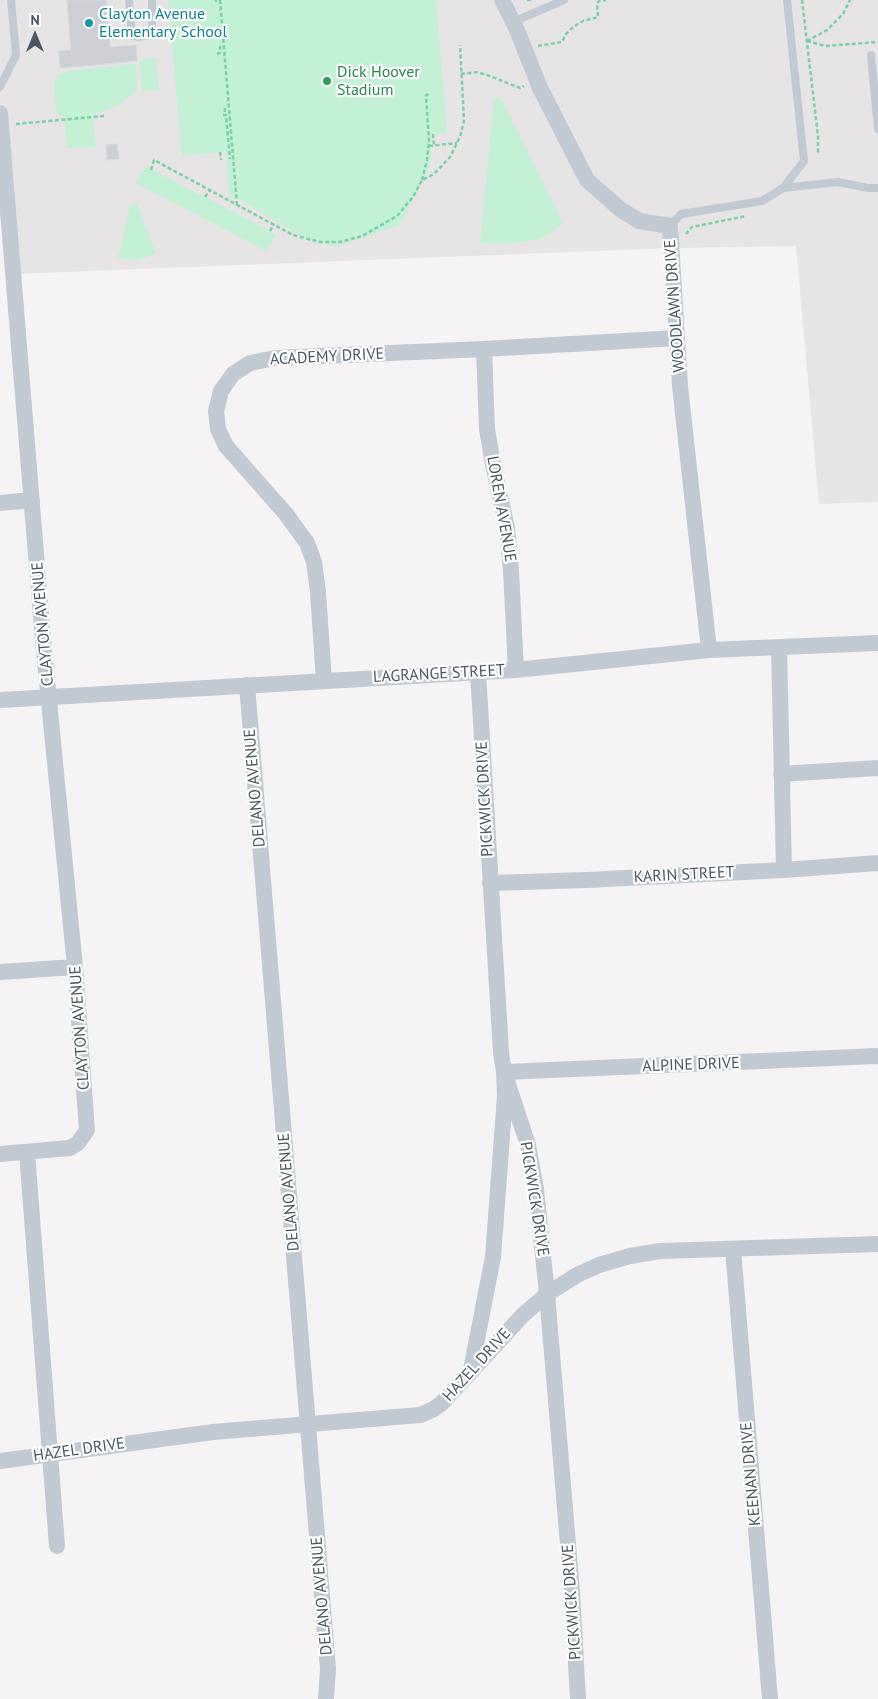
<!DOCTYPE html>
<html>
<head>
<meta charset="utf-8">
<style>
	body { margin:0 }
	#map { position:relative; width:878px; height:1699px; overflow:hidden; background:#f5f3f3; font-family:"PT Sans",sans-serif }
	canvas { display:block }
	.north { position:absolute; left:10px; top:10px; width:50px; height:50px; -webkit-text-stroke:4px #fff; paint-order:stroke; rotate:0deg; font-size:14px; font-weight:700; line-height:20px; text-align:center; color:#4a5661 }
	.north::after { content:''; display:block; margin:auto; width:18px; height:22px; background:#4a5661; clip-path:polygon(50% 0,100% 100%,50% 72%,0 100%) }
</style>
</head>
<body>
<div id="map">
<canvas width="878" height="1699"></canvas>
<div class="north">N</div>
</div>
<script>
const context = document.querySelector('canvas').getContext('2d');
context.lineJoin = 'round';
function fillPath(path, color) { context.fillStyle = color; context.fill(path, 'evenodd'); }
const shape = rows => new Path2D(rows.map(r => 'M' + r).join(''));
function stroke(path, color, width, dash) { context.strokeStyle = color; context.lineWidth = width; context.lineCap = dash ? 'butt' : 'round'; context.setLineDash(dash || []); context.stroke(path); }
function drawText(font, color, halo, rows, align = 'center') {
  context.font = font + ' "PT Sans",sans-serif'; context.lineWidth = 4.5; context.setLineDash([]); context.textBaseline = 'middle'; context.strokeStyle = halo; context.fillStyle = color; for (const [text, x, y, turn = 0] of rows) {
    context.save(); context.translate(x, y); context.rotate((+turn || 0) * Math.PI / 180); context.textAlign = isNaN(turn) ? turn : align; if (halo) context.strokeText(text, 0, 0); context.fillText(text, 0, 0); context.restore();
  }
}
fillPath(shape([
	[0,0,878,0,878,502,819,504,796,246,671,248,14,274,0,144]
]), '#e6e4e5');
fillPath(shape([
	[168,0,436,0,447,133,432,134,430,166,400,225,335,247,301,236,239,199,230,198,226,152,182,156],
	[156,58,159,90,142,91,139,60],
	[136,64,137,87,133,94,119,105,93,115,96,147,67,148,64,116,60,116,56,112,54,84,58,75,68,71],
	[501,98,563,224,541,239,511,244,480,243,494,99],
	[145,166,276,234,266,251,136,183],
	[137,204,156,254,137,260,118,258,130,205]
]), '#c3f1d5');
const building = shape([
	[67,0,106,0,110,47,136,45,137,61,60,68,59,51,71,50,67,0],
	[117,144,119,159,107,160,106,145,117,144]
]);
fillPath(building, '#cdcfd5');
stroke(building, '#d7d9de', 1);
stroke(shape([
	[216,0,216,2],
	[220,0,237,205],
	[527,0,531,0],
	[802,0,818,136,818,153],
	[807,41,825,46,878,42],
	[807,41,827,30,843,14,850,0],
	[538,46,562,42,566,34,573,27,583,21,598,17,597,4,599,1,606,0],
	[217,54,220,53,220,47,224,47],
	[461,74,477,72,487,75,520,88,524,86],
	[225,108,225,115],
	[223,115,226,115,230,159],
	[16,124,104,116],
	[433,134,434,145],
	[429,146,457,143],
	[220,152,221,160],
	[151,170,154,160,293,235,320,242,340,242,362,236,397,216,413,197,422,180,434,174,450,157,460,137,464,121,460,45],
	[422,180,427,160,429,141,426,95,430,94],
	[205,197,210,190],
	[270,231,274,224],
	[686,234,692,227,746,216]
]), '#7ad0a6', 2.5, [4, 2.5]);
stroke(shape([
	[129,0,132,36,139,37,152,34,152,0],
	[513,22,564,0],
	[871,55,878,129],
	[0,87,16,55,11,0],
	[783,188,838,182,868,188,878,188],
	[670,226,681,214,762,201,783,188,804,161,787,0]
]), '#c1cad2', 8);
stroke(shape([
	[502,0,517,30,540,88,587,180,620,209,639,221,670,226,680,386,709,650],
	[0,113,43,640,75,967,87,1130,78,1143,70,1148,0,1154],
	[484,349,487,429,493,464,507,528,511,570,516,670],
	[0,503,32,500],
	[779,647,784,870],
	[478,672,501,1052,504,1072,528,1145,536,1189,547,1294,572,1592,578,1699],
	[324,681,318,592,314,562,307,543,286,514,226,446,218,429,216,411,221,391,233,374,250,363,275,358,484,349,677,338],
	[247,685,328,1669,326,1699],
	[0,700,516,670,709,650,878,643],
	[781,774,878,768],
	[490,883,587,880,784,870,878,863],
	[0,972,75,967],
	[27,1152,57,1546],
	[733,1249,770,1699],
	[471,1370,493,1257,505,1096,504,1072,878,1056],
	[0,1461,213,1432,420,1415,432,1410,441,1404,522,1316,547,1294,577,1275,599,1265,630,1256,660,1251,878,1244]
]), '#c1cad2', 16);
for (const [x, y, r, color] of [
	[89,23,5,"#0f9aa8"],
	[327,81,5,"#2e9e5b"]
]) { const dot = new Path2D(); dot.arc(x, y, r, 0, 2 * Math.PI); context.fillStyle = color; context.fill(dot); stroke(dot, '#fff', 2); }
drawText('16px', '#0d838f', '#fff', [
	["Clayton Avenue",99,14],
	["Elementary School",99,32]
], 'left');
drawText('16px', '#27864d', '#fff', [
	["Dick Hoover",337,72],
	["Stadium",337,90]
], 'left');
drawText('16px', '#4a5661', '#fff', [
	["WOODLAWN DRIVE",675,306,-94],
	["ACADEMY DRIVE",327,357,-3],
	["LOREN AVENUE",501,509,80],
	["CLAYTON AVENUE",43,624,-95],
	["LAGRANGE STREET",439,674,-3],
	["DELANO AVENUE",255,788,-95],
	["PICKWICK DRIVE",485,799,-93],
	["KARIN STREET",684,875,-3],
	["CLAYTON AVENUE",80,1028,-94],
	["ALPINE DRIVE",691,1065,-2],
	["DELANO AVENUE",289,1192,-95],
	["PICKWICK DRIVE",534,1199,81],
	["HAZEL DRIVE",477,1365,-48],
	["HAZEL DRIVE",79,1450,-8],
	["KEENAN DRIVE",751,1474,-95],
	["DELANO AVENUE",322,1596,-95],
	["PICKWICK DRIVE",572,1602,-94]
]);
</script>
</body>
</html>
